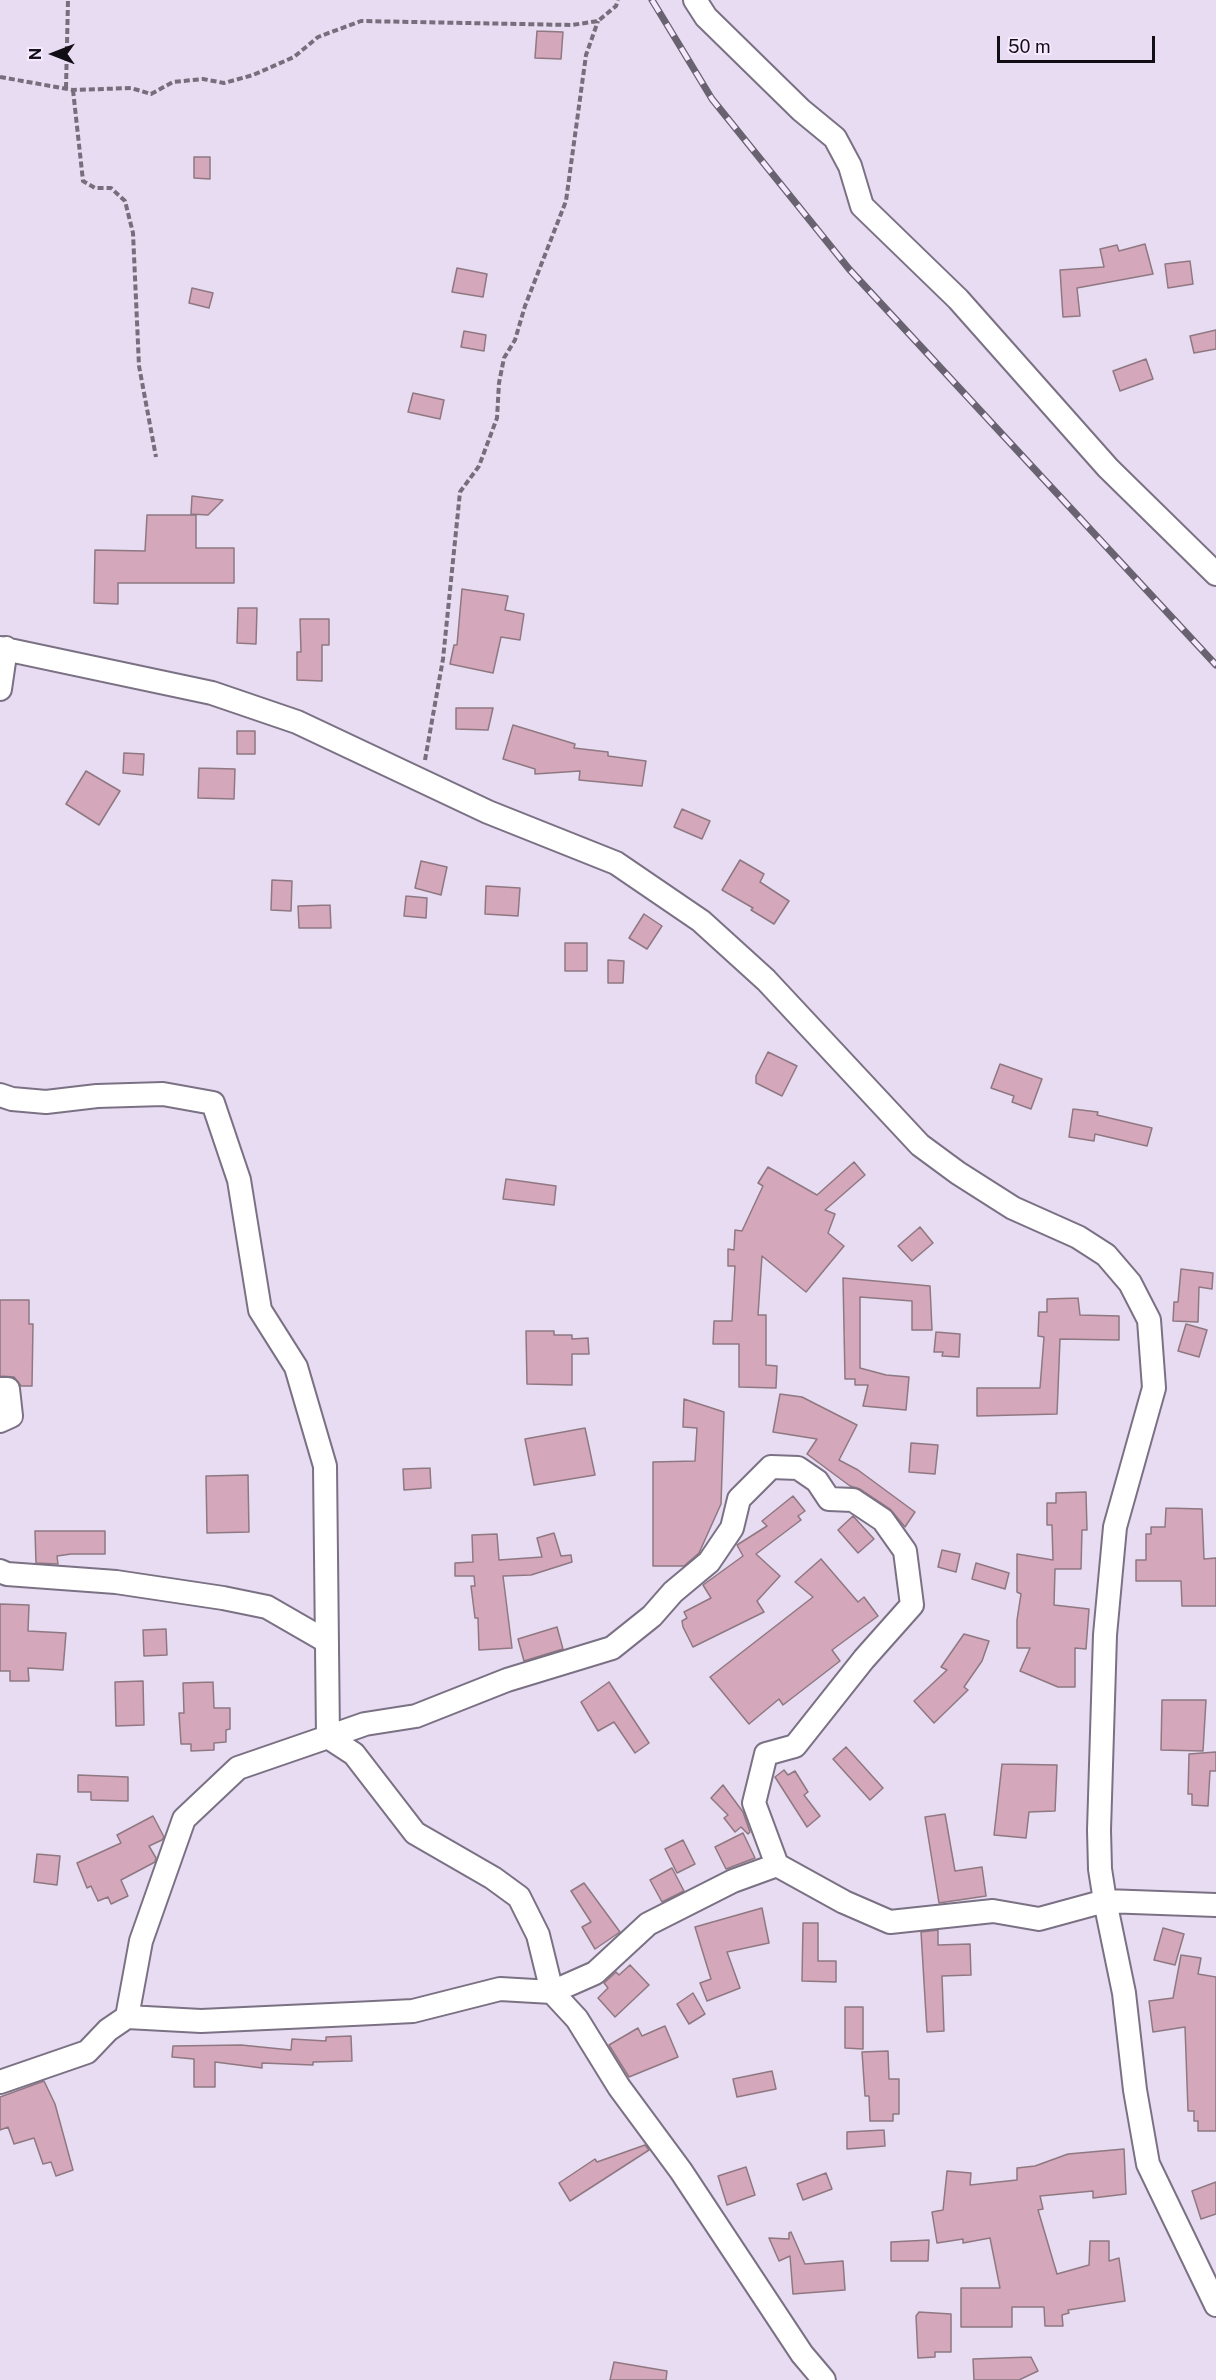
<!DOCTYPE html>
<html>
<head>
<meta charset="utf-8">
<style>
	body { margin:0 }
	#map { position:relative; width:1216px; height:2380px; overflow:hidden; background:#e7dcf1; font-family:"Public Sans",sans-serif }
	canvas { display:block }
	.north { position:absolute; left:24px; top:24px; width:60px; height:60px; -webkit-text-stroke:4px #f5e9ff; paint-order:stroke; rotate:270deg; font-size:16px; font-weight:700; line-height:24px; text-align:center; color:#120e16 }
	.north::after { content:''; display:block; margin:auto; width:21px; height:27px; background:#120e16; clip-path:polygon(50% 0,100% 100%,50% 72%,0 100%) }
	.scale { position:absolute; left:997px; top:36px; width:158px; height:27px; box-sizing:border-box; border:3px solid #120e16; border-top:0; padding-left:8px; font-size:18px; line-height:21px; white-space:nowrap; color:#120e16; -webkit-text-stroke:4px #f5e9ff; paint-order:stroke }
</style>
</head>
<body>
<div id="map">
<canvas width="1216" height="2380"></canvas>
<div class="north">N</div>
<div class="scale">50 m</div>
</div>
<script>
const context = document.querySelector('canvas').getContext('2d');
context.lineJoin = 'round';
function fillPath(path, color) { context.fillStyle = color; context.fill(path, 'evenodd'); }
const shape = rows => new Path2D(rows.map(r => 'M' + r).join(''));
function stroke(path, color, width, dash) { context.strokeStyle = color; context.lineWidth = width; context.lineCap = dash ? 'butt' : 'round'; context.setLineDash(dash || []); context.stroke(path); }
const building = shape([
	[537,31,563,32,561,59,535,58,537,31],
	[194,157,210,157,210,179,194,178,194,157],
	[1145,244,1153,274,1077,288,1080,316,1063,317,1060,270,1104,267,1100,249,1117,245,1119,251,1145,244],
	[1190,261,1193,284,1168,288,1165,264,1190,261],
	[457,268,487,274,483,297,452,292,457,268],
	[192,288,213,293,209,308,189,303,192,288],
	[1216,330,1216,349,1194,353,1190,336,1216,330],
	[464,331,486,335,484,351,461,347,464,331],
	[1146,359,1153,379,1120,391,1113,371,1146,359],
	[413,393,444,400,440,419,408,412,413,393],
	[192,496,223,500,208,515,191,514,192,496],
	[147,515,196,515,196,548,234,548,234,583,118,583,118,604,94,603,95,550,145,551,147,515],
	[462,589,508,596,505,610,524,614,520,640,501,637,493,673,450,664,454,645,457,645,462,589],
	[238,608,257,608,256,644,237,643,238,608],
	[300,619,329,619,329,645,322,645,322,681,297,680,297,652,301,652,300,619],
	[456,708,493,708,488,730,456,729,456,708],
	[513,725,575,744,574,748,608,752,608,756,646,761,642,786,579,780,580,771,535,774,535,769,503,759,513,725],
	[237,731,255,731,255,754,237,754,237,731],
	[124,753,144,754,143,775,123,773,124,753],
	[199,768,235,769,234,799,198,798,199,768],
	[86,771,120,791,99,825,66,804,86,771],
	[682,809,710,821,702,839,674,827,682,809],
	[740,860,764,874,760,882,789,901,774,924,751,910,753,908,722,890,740,860],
	[421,861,447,867,441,895,415,888,421,861],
	[272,880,292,881,291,911,271,910,272,880],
	[486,886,520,888,518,916,485,914,486,886],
	[406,896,427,898,426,918,404,916,406,896],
	[330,905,331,928,299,928,298,906,330,905],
	[644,914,662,926,647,949,629,938,644,914],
	[565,943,587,943,587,971,565,971,565,943],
	[608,960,624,961,623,983,608,983,608,960],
	[768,1052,797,1066,782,1096,756,1083,756,1076,768,1052],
	[1000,1064,1042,1079,1031,1109,1012,1102,1014,1096,991,1088,1000,1064],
	[1073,1109,1098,1112,1097,1115,1152,1128,1147,1146,1095,1134,1094,1141,1069,1137,1073,1109],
	[854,1162,865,1175,825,1210,835,1214,828,1233,844,1246,806,1292,762,1256,758,1315,766,1315,766,1365,777,1366,776,1388,739,1387,739,1344,713,1344,714,1321,732,1321,735,1266,728,1266,728,1249,734,1250,735,1230,742,1231,763,1186,758,1183,768,1167,817,1195,854,1162],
	[506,1179,556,1186,554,1205,503,1199,506,1179],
	[920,1227,933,1243,912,1261,898,1246,920,1227],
	[1181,1269,1213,1273,1212,1289,1199,1287,1198,1322,1173,1321,1174,1302,1178,1302,1181,1269],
	[843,1278,930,1286,932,1330,912,1330,912,1301,860,1297,860,1368,886,1375,909,1377,906,1410,863,1406,868,1385,855,1385,855,1379,845,1379,843,1278],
	[1078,1298,1080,1315,1119,1316,1119,1340,1060,1339,1057,1414,977,1416,977,1388,1040,1388,1044,1337,1038,1336,1039,1312,1047,1312,1047,1299,1078,1298],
	[0,1300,29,1300,29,1324,33,1324,32,1386,21,1386,14,1377,0,1376,0,1300],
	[1186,1324,1207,1330,1199,1357,1178,1351,1186,1324],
	[526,1331,554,1331,554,1335,572,1335,572,1339,588,1338,589,1354,572,1354,572,1385,527,1384,526,1331],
	[936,1332,960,1334,959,1357,942,1356,943,1352,934,1352,936,1332],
	[780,1394,802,1397,857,1425,839,1460,858,1470,915,1512,905,1527,890,1509,860,1489,850,1486,807,1454,817,1439,773,1432,780,1394],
	[684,1399,724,1412,721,1504,699,1553,684,1566,653,1566,653,1462,695,1461,697,1428,683,1427,684,1399],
	[585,1428,595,1475,534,1485,525,1439,585,1428],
	[911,1443,938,1445,935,1474,909,1472,911,1443],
	[430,1468,431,1488,404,1490,403,1469,430,1468],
	[248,1475,249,1532,207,1533,206,1476,248,1475],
	[1086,1492,1087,1530,1082,1530,1081,1569,1055,1569,1054,1605,1089,1609,1086,1649,1075,1648,1075,1687,1058,1687,1020,1671,1030,1648,1017,1648,1017,1620,1021,1594,1017,1592,1017,1554,1053,1560,1052,1525,1047,1525,1047,1503,1056,1503,1056,1493,1086,1492],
	[793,1496,805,1511,798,1516,801,1520,756,1554,780,1576,757,1601,764,1612,693,1647,683,1627,682,1621,687,1618,684,1612,711,1598,703,1585,743,1556,737,1545,767,1526,762,1521,793,1496],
	[1166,1508,1202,1509,1204,1559,1216,1558,1216,1606,1182,1606,1181,1581,1136,1581,1136,1560,1146,1560,1146,1534,1151,1534,1151,1527,1165,1527,1166,1508],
	[853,1516,874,1539,858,1553,838,1530,853,1516],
	[35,1531,105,1531,105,1554,71,1554,57,1556,58,1564,36,1563,35,1531],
	[554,1533,561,1556,571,1555,572,1562,531,1575,503,1576,512,1648,479,1650,478,1618,475,1618,471,1586,475,1586,474,1576,455,1576,455,1563,473,1562,472,1535,497,1534,499,1560,542,1557,537,1538,554,1533],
	[942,1550,960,1554,956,1572,938,1567,942,1550],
	[821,1559,858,1602,864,1597,878,1616,832,1650,840,1661,783,1705,779,1699,749,1724,710,1677,813,1597,795,1582,821,1559],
	[976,1563,1009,1573,1005,1589,972,1579,976,1563],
	[0,1604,29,1605,28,1631,66,1633,63,1670,28,1668,29,1681,10,1681,10,1671,0,1671,0,1604],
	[557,1627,563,1649,524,1661,518,1639,557,1627],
	[166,1629,167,1655,144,1656,143,1630,166,1629],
	[964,1634,989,1641,982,1661,964,1687,968,1690,934,1723,914,1701,947,1670,941,1667,964,1634],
	[143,1681,144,1725,116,1726,115,1682,143,1681],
	[213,1682,214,1708,230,1708,230,1729,226,1730,226,1742,214,1743,214,1750,191,1751,191,1744,181,1744,179,1713,184,1713,183,1683,213,1682],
	[609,1682,649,1743,635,1753,614,1722,598,1731,581,1702,609,1682],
	[1162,1700,1206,1700,1203,1751,1161,1750,1162,1700],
	[846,1747,883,1788,870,1800,833,1759,846,1747],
	[1216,1752,1216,1771,1210,1771,1208,1806,1192,1805,1192,1794,1188,1794,1189,1754,1216,1752],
	[1002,1764,1057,1765,1055,1811,1029,1812,1026,1838,994,1835,1002,1764],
	[784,1770,788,1775,795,1771,808,1792,804,1795,820,1816,807,1827,775,1777,784,1770],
	[78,1775,128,1777,128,1801,91,1800,91,1792,78,1792,78,1775],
	[723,1785,743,1812,750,1832,748,1834,741,1827,735,1832,724,1818,728,1815,711,1798,723,1785],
	[945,1814,955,1871,982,1867,986,1896,939,1903,925,1817,945,1814],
	[153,1816,164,1837,162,1840,149,1846,156,1858,155,1862,121,1880,128,1896,111,1904,108,1897,98,1901,91,1886,87,1888,77,1863,121,1843,117,1835,153,1816],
	[743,1833,755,1858,726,1869,715,1847,743,1833],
	[683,1840,695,1864,677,1873,665,1849,683,1840],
	[37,1854,60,1856,57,1885,34,1882,37,1854],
	[672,1868,684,1891,662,1902,650,1880,672,1868],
	[584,1883,620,1932,595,1949,582,1927,591,1922,571,1891,584,1883],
	[762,1908,769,1943,727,1952,740,1988,707,2001,700,1983,711,1979,695,1927,762,1908],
	[803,1923,818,1923,818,1961,836,1961,836,1982,802,1981,803,1923],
	[1163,1928,1184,1934,1175,1965,1154,1960,1163,1928],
	[938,1930,938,1945,970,1944,971,1975,942,1976,944,2031,927,2032,921,1932,938,1930],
	[1181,1955,1201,1958,1198,1974,1216,1977,1216,2131,1198,2131,1198,2121,1194,2121,1194,2111,1188,2111,1185,2027,1153,2032,1149,2001,1173,1998,1181,1955],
	[630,1965,649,1985,615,2017,598,1998,608,1988,604,1983,616,1972,619,1975,630,1965],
	[693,1993,705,2014,689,2024,677,2004,693,1993],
	[845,2007,863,2007,863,2049,845,2048,845,2007],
	[665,2026,678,2057,629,2077,609,2045,638,2028,642,2036,665,2026],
	[351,2036,352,2061,313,2062,313,2065,262,2063,262,2068,215,2062,215,2087,194,2087,194,2059,172,2057,173,2046,241,2045,291,2050,292,2039,326,2041,326,2037,351,2036],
	[888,2051,889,2079,899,2079,899,2114,893,2114,893,2121,870,2121,869,2096,865,2096,862,2052,888,2051],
	[772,2071,776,2089,737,2097,733,2079,772,2071],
	[44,2081,55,2104,73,2170,56,2176,51,2162,43,2164,34,2138,14,2144,8,2127,0,2130,0,2097,44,2081],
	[884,2130,885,2146,847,2149,847,2132,884,2130],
	[645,2145,649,2150,570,2201,559,2183,595,2159,597,2162,645,2145],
	[1124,2149,1126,2194,1093,2198,1093,2191,1040,2196,1043,2209,1038,2210,1057,2274,1089,2265,1090,2241,1109,2241,1109,2261,1119,2258,1125,2301,1068,2310,1069,2313,1062,2315,1063,2326,1045,2326,1044,2307,1012,2307,1012,2327,961,2327,961,2288,1000,2288,990,2238,963,2243,963,2239,937,2243,932,2212,943,2210,947,2171,971,2173,970,2185,1017,2180,1017,2168,1035,2166,1068,2154,1124,2149],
	[746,2167,755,2195,727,2205,718,2176,746,2167],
	[826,2173,832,2189,803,2200,797,2184,826,2173],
	[1216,2182,1216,2214,1201,2219,1192,2191,1216,2182],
	[791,2232,805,2264,843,2261,845,2290,793,2294,790,2256,779,2261,769,2238,789,2239,789,2233,791,2232],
	[929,2240,928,2261,891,2261,891,2242,929,2240],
	[919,2312,951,2314,951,2352,935,2352,935,2357,918,2358,916,2316,919,2312],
	[1031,2357,1038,2371,1019,2380,974,2380,973,2359,1031,2357],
	[614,2362,667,2371,666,2380,610,2380,614,2362]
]);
fillPath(building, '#d4a7ba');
stroke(building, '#8f7882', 1.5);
const street = shape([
	[695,0,706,17,801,110,835,138,850,166,862,206,958,299,1108,468,1216,574],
	[0,648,212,693,297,722,488,812,616,863,701,921,766,980,920,1145,958,1173,1013,1208,1078,1237,1106,1255,1130,1283,1149,1320,1154,1388,1115,1527,1105,1635,1099,1830,1100,1869,1105,1901,1216,1905],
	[0,689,6,648],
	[0,1095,12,1099,46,1102,97,1096,163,1094,213,1103,239,1180,260,1310,296,1367,325,1466,328,1737,365,1724,416,1716,507,1680,612,1648,652,1616,673,1592,709,1562,732,1528,739,1499,771,1467,798,1468,817,1481,829,1499,853,1500,883,1520,905,1551,912,1605,864,1659,795,1746,766,1754,754,1803,777,1865],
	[0,1389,8,1389,11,1416,0,1421],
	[0,1571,7,1574,116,1582,223,1598,267,1607,326,1641],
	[127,2017,141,1941,184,1819,238,1768,328,1737,354,1754,415,1833,493,1878,519,1897,538,1935,552,1992,595,1973,648,1924,733,1881,777,1865,844,1902,890,1922,993,1911,1039,1919,1105,1901,1124,1993,1135,2090,1148,2164,1216,2305],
	[0,2082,87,2052,108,2030,127,2017,201,2021,374,2013,413,2011,500,1989,552,1992,577,2019,619,2087,681,2171,802,2354,824,2380]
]);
stroke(street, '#7b7184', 26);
stroke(shape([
	[0,77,73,90,131,88,151,94,173,82,203,79,224,83,253,75,294,57,318,37,361,21,572,25,598,21,616,6,618,0],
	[66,88,68,0],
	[73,90,83,181,95,188,111,188,125,201,133,233,139,366,156,457],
	[425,760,443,659,460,492,479,466,497,418,499,383,504,358,515,340,525,306,566,201,586,55,598,21]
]), '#766e7c', 4, [6, 3]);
stroke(street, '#fff', 22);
const rail = shape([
	[652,0,712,99,849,269,1216,665]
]);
stroke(rail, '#696270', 7);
stroke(rail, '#f5e9ff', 4.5, [14]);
</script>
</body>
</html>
